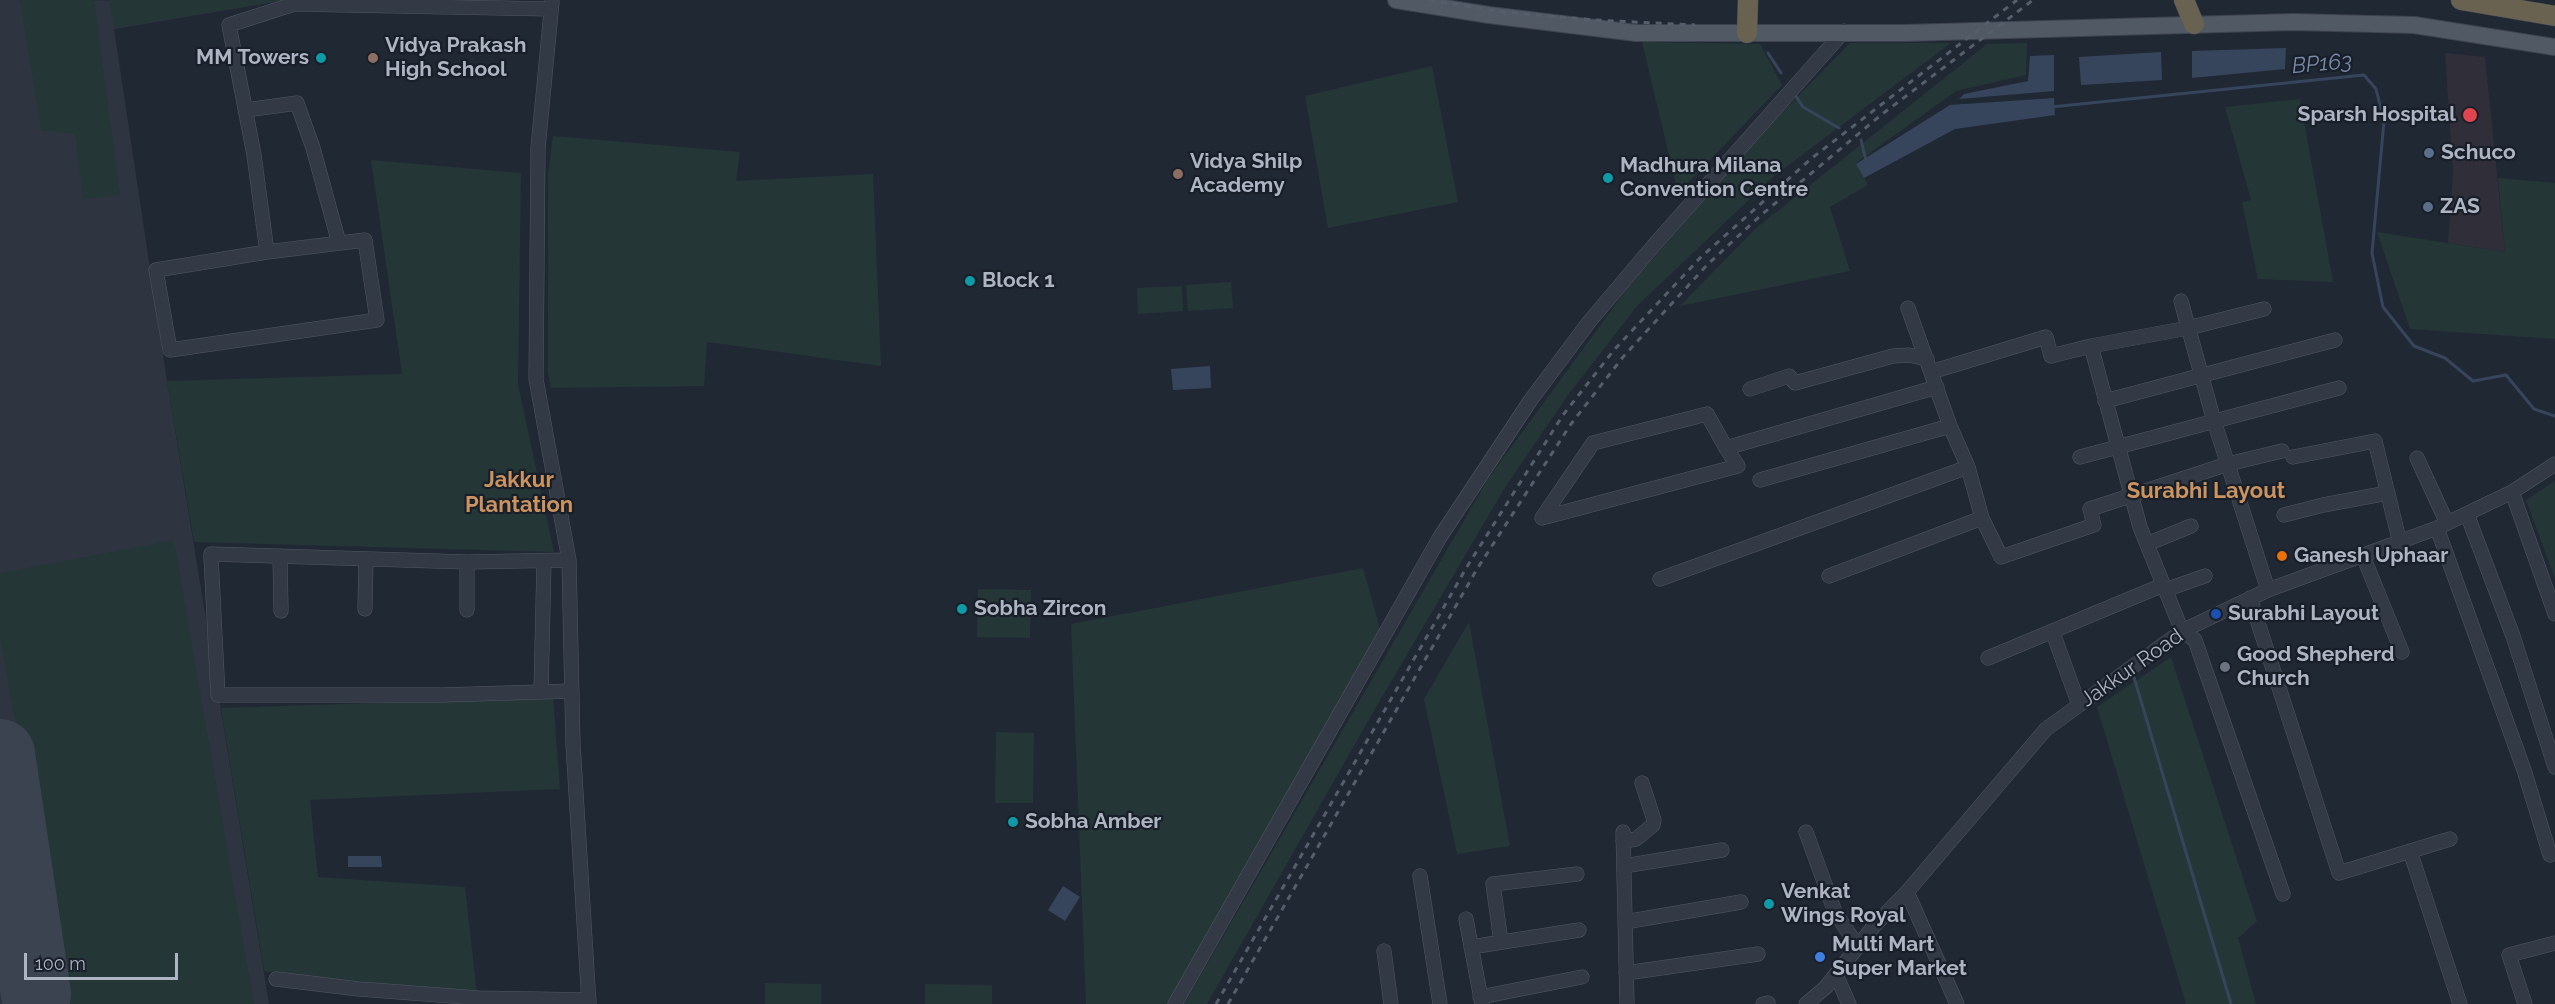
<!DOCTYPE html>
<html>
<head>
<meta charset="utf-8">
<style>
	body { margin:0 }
	#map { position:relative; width:2555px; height:1004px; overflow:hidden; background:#202834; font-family:Raleway,sans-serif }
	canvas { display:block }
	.scale { position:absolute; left:24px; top:953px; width:154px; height:27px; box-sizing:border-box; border:3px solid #adb4c2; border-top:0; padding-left:8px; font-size:18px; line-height:21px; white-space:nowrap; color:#adb4c2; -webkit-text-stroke:4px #191f29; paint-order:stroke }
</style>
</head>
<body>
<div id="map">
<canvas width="2555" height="1004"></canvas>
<div class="scale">100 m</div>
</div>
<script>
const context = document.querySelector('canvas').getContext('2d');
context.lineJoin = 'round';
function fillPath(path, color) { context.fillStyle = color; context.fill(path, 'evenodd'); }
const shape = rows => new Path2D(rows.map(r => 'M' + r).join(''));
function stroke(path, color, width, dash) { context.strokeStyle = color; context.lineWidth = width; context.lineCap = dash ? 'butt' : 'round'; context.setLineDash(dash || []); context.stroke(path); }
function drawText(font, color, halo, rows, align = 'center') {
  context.font = font + ' Raleway,sans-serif'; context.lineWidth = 4.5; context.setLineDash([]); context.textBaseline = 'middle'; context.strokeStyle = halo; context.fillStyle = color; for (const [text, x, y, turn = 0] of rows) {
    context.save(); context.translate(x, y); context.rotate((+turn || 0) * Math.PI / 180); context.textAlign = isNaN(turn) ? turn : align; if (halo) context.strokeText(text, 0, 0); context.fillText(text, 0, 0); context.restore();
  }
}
fillPath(shape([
	[2445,53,2485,57,2505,252,2448,243,2453,173]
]), '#302e39');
fillPath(shape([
	[0,0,280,1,114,29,167,381,269,1004,0,1004]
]), '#2e3541');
fillPath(shape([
	[20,0,94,0,120,195,83,199,75,134,41,130],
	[109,0,279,0,280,1,114,28],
	[1642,42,1760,44,1782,85,1678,193],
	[1850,43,1951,43,1774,176,1637,306,1568,395,1504,489,1375,709,1207,1004,1184,1004,1488,479,1626,290,1758,137],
	[2027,43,2026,75,1956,91,1856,163,1868,185,1830,207,1850,271,1680,306,1755,229,1987,44],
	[1432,66,1458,202,1328,228,1305,96],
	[2300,99,2333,282,2258,279,2242,202,2251,200,2225,107],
	[553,136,740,152,736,181,873,174,881,366,707,342,704,386,551,388,548,373,548,173],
	[371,160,521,173,518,384,554,552,194,542,167,381,402,374],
	[2498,178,2555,183,2555,339,2410,329,2377,232,2505,252],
	[1231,282,1233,308,1188,311,1186,285],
	[1182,286,1183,311,1138,314,1137,288],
	[2555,481,2555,579,2526,500],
	[174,540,254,1004,67,1004,0,638,0,573],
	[1363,568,1381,632,1169,1004,1086,1004,1071,624],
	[978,589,1031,590,1030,638,977,637],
	[1469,622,1510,846,1457,854,1424,699],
	[2171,657,2257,921,2238,938,2256,1004,2186,1004,2097,707],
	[553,697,560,789,310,800,318,877,465,887,477,994,264,971,221,708],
	[996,732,1034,733,1033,803,995,803],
	[765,983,821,984,821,1004,765,1004],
	[925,984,992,985,992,1004,925,1004]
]), '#253637');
fillPath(shape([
	[2286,48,2285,69,2192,78,2192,51],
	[2161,52,2162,80,2081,85,2079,57],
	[2054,55,2054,91,1959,99,1964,94,2028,81,2030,56],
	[2054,98,2055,115,1955,129,1864,178,1856,164,1950,105],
	[1210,366,1211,388,1173,390,1171,369],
	[348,856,381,856,382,867,348,867],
	[1063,886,1080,897,1065,921,1048,910]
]), '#36455c');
stroke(shape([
	[1768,53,1781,73],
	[1794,93,1803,107,1839,128],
	[2051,107,2364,75,2376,89,2384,121,2372,253,2383,307,2414,346,2445,358,2473,381,2506,375,2534,409,2555,416],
	[1861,140,1866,161],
	[2133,674,2231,1004]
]), '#36455c', 3);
stroke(shape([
	[0,754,36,994]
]), '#3b4350', 70);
const minor = shape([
	[552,2,538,148,536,379,569,560,573,744,589,1004],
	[246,110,297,103,313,148,339,243],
	[267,252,156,270,170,350,377,320,365,240,267,252,254,155,229,25,294,4,551,9],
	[2181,301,2214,421,2268,590],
	[1908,308,1950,426,1968,467,1982,518,2001,557,2094,525,2090,509,2228,464,2282,451],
	[2091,346,2188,328,2264,309],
	[1931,372,2046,337,2051,356,2091,346,2140,527,2182,631,2195,640,2283,894],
	[1750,389,1789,376,1795,383,1893,356,1909,355,1927,359],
	[2105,401,2335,340],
	[1726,448,1707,414,1593,443,1542,518,1738,466,1726,448,1937,387],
	[2080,457,2339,388],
	[2293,457,2375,441,2400,543],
	[2417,458,2447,523],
	[1760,480,1950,426],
	[2512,492,2555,614],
	[2467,514,2513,636,2555,767],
	[2284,515,2323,505,2388,493],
	[2437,528,2524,770,2550,855],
	[2147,544,2191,526],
	[280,556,281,611],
	[2363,556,2402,652],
	[569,560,467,562,211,554,211,557,218,695,442,695,572,691],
	[467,562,467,610],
	[1829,576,1982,518],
	[1660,579,1968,467],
	[2165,590,2205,576],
	[2250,598,2339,873,2450,839],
	[365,609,366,559],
	[2053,633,2079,705],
	[1988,658,2163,585],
	[541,692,544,561],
	[1623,832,1627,1004],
	[1806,832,1835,912,1858,947],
	[1623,841,1636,839,1653,825,1654,820,1642,783],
	[2410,851,2460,1004],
	[1624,866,1722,850],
	[1420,876,1440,1004],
	[1907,892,1957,1004],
	[1466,919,1482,1004],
	[1625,922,1741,902],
	[1501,942,1493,884,1577,874],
	[1471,947,1579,930],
	[1384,951,1391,1004],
	[1626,973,1758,954],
	[1836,975,1849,1004],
	[276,979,359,989,478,998,589,1000],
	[1480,997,1582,977],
	[1175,1004,1440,537,1530,401,1589,322,1655,244,1844,31],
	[1763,1004,1768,1003],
	[1806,1004,1826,987,1874,926,1907,892,2046,729,2182,631,2268,590,2437,528,2512,492,2555,464],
	[2525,1004,2509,955,2555,943]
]);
const major = shape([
	[1396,0,1489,15,1636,33,1905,33,2293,22,2414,25,2555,47]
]);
const highway = shape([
	[2184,0,2194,24],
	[2461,0,2555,16],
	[1747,33,1748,0]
]);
stroke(minor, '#515763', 15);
stroke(major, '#3d434e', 18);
stroke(highway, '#3e444f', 21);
stroke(minor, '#333a45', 14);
stroke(major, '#515965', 16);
stroke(highway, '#6a6251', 20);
stroke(shape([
	[1429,0,1503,12,1595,20,1695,25],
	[1216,1004,1468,565,1563,415,1614,350,1700,258,1812,158,2017,0],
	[1228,1004,1477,569,1571,424,1623,357,1707,265,1760,216,1881,115,2033,0]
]), '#565e6c', 3, [6, 6]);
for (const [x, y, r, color] of [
	[321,58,6,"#0f9aa8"],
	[373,58,6,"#8d6e63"],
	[2470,115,8,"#e0444e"],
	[2429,153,6,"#5c6f8a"],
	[1178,174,6,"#8d6e63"],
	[1608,178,6,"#0f9aa8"],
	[2428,207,6,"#5c6f8a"],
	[970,281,6,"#0f9aa8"],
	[2282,556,6,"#e8710a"],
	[962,609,6,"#0f9aa8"],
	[2216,614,6,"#1a4fb4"],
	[2225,667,6,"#6b7280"],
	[1013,822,6,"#0f9aa8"],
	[1769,904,6,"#0f9aa8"],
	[1820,957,6,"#3f7fe0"]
]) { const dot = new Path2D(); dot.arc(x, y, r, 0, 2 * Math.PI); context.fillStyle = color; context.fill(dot); stroke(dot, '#191f29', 2); }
drawText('bold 21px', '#adb4c2', '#191f29', [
	["Vidya Prakash",385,46],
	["High School",385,70],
	["MM Towers",309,58,"right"],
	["Sparsh Hospital",2456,115,"right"],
	["Schuco",2441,153],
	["Vidya Shilp",1190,162],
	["Academy",1190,186],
	["Madhura Milana",1620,166],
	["Convention Centre",1620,190],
	["ZAS",2440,207],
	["Block 1",982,281],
	["Ganesh Uphaar",2294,556],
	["Sobha Zircon",974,609],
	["Surabhi Layout",2228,614],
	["Good Shepherd",2237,655],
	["Church",2237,679],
	["Sobha Amber",1025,822],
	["Venkat",1781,892],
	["Wings Royal",1781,916],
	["Multi Mart",1832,945],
	["Super Market",1832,969]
], 'left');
drawText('21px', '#adb4c2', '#191f29', [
	["Jakkur Road",2132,668,-35]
]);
drawText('italic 22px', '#778aa9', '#191f29', [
	["BP163",2322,64,-5]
]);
drawText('bold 22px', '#ca9360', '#191f29', [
	["Jakkur",519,480],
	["Plantation",519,505],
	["Surabhi Layout",2206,491]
]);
</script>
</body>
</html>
